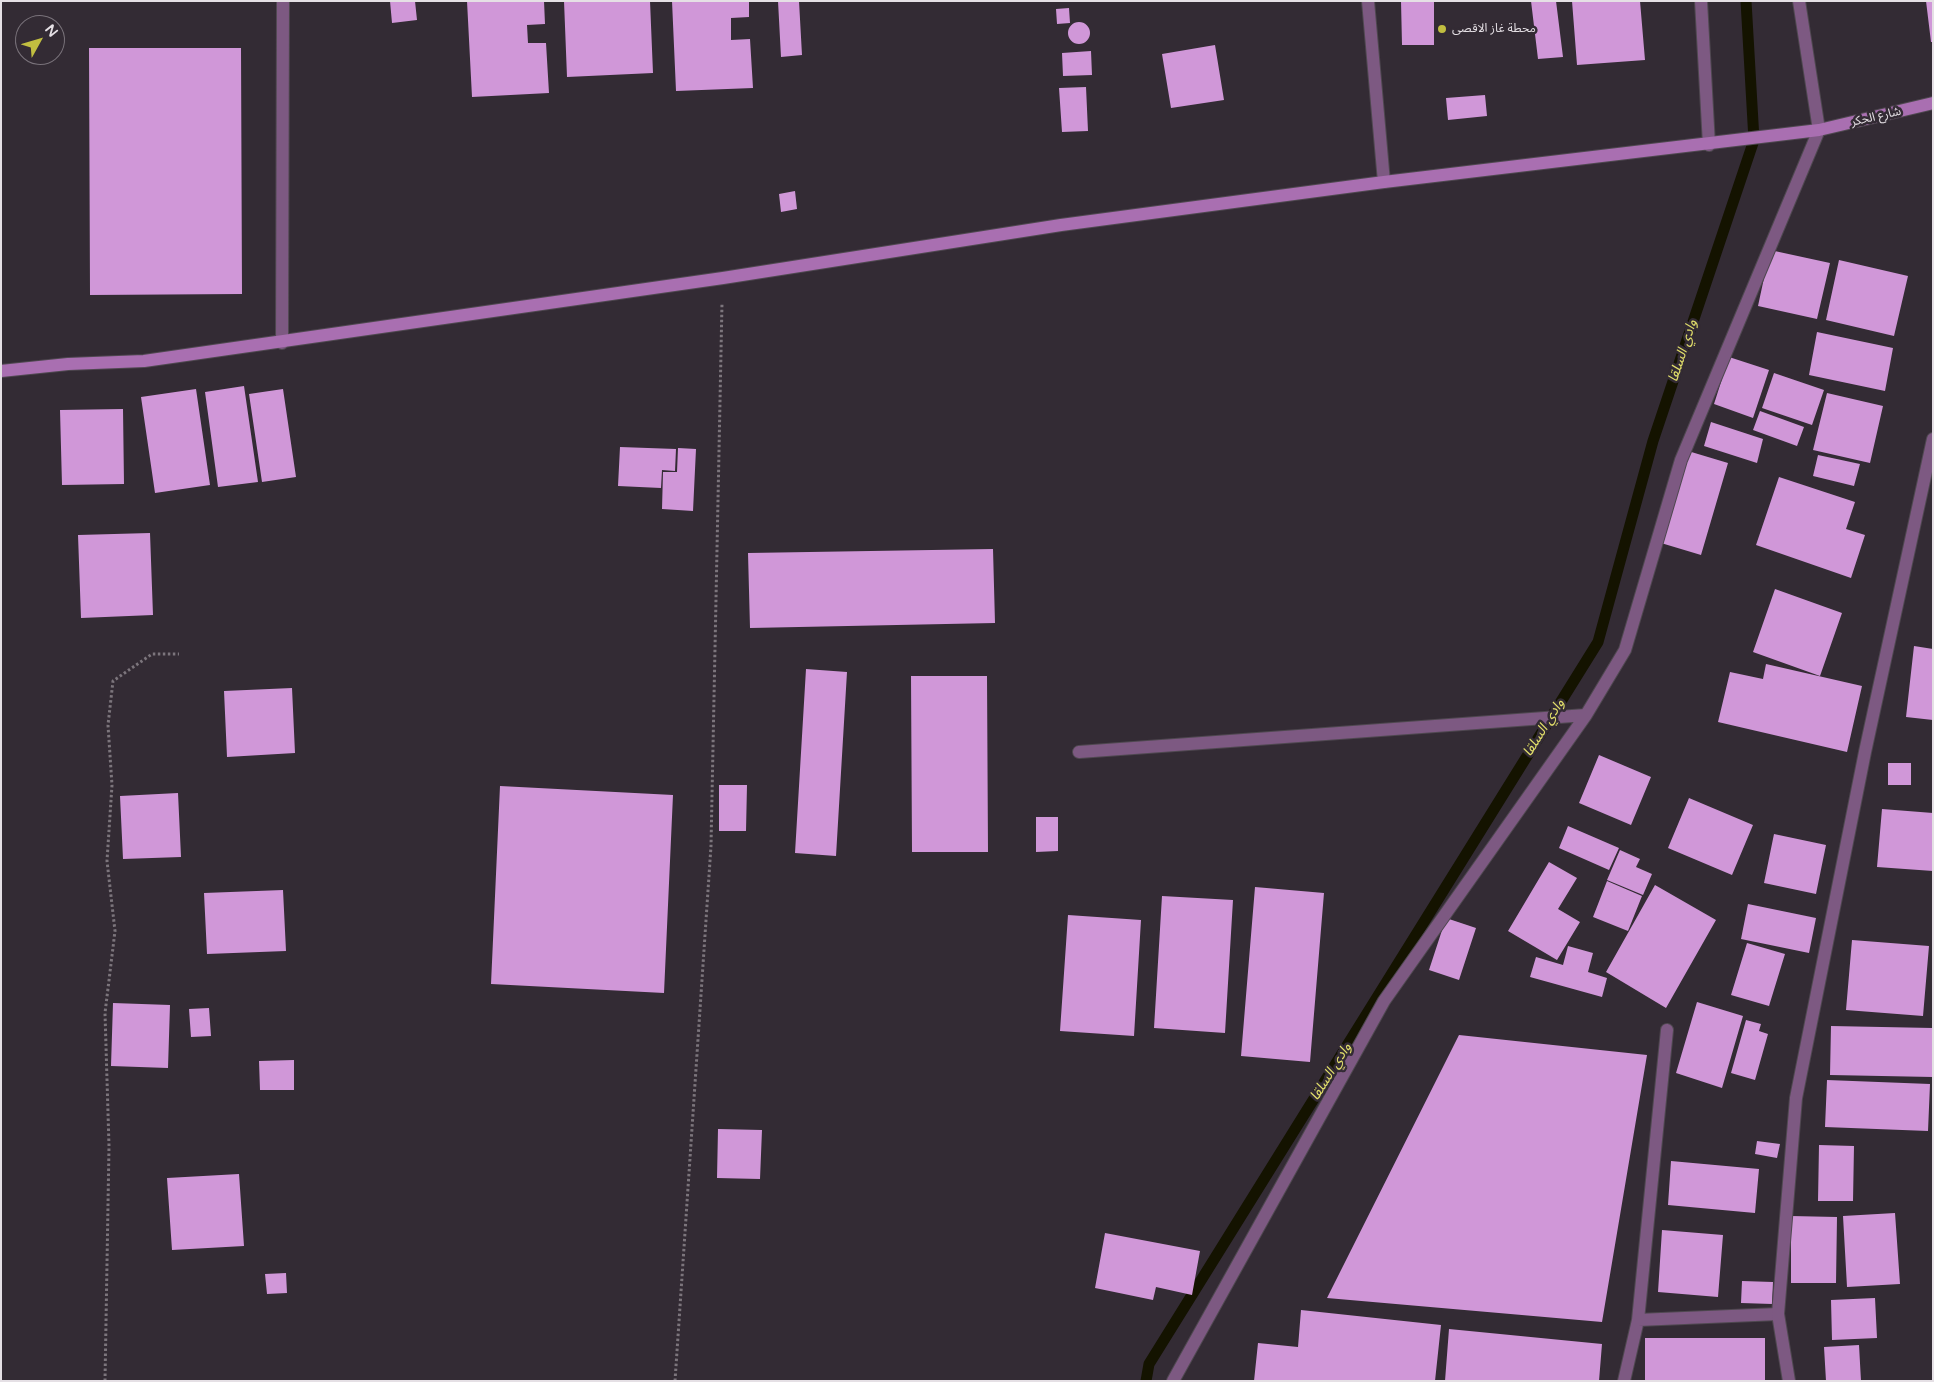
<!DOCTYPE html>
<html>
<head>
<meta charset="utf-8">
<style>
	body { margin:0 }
	#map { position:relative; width:1934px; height:1382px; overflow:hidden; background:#332b34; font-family:"Varela Round",sans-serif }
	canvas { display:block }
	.frame { position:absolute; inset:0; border:2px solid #e5e0e5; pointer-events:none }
	.north { position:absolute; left:15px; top:15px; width:50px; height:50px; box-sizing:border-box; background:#332b34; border:1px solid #7a737b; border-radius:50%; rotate:51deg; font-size:14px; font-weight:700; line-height:20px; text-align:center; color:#e5e0e5 }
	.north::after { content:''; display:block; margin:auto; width:18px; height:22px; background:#c1be40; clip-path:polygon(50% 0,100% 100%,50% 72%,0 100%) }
</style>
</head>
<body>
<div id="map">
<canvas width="1934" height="1382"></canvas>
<div class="frame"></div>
<div class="north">N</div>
</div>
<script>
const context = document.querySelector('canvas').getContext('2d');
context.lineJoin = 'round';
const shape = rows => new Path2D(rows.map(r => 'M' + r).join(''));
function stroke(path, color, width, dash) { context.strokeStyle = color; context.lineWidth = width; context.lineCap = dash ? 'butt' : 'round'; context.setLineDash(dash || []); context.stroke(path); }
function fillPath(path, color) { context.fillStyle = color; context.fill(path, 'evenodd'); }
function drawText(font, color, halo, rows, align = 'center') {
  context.font = font + ' "Varela Round","Noto Sans Arabic",sans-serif'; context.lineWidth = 5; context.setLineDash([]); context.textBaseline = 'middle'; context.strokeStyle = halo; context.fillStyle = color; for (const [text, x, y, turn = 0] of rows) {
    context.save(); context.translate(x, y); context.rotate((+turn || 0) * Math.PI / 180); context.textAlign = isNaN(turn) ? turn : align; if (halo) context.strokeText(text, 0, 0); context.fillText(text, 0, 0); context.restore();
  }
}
stroke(shape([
	[1146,1381,1149,1364,1598,642,1653,441,1754,140,1746,1]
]), '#141300', 11);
fillPath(shape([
	[390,1,415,1,417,20,392,23],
	[467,1,544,1,545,24,527,25,528,43,546,43,549,93,472,97],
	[564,1,650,1,653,73,567,77],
	[672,1,749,1,749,17,731,18,731,40,750,39,753,88,676,91],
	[778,1,799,1,802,55,781,57],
	[1401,1,1434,1,1434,45,1402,45],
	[1531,1,1556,1,1563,57,1538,59],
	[1572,1,1640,1,1645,60,1577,65],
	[1926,1,1933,1,1933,42,1931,42],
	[1069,8,1070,23,1057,24,1056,9],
	'1068 33a11 11 0 1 1 22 0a11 11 0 1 1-22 0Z',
	[1215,45,1224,100,1171,108,1162,54],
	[89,48,241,48,242,294,90,295],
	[1091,51,1092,75,1063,76,1062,53],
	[1086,87,1088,131,1062,132,1059,88],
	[1485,95,1487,116,1448,120,1446,98],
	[795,191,797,209,781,212,779,194],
	[1770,250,1830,263,1817,319,1758,306],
	[1839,260,1908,276,1894,336,1826,320],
	[1817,332,1893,348,1885,391,1809,375],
	[1729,357,1769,370,1753,418,1714,404],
	[1774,373,1824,390,1812,425,1762,408],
	[244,386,258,482,218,487,205,392],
	[196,389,210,485,155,493,141,397],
	[283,389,296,477,262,482,249,394],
	[1827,393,1883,406,1870,463,1813,450],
	[123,409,124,484,62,485,60,410],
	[1760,411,1804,427,1797,446,1753,430],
	[1711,422,1763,439,1757,463,1704,446],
	[620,447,676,449,675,471,662,470,661,488,618,486],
	[678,448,696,449,693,511,662,509,663,472,677,472],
	[1688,451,1728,463,1701,555,1661,543],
	[1818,455,1860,464,1854,486,1813,476],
	[1779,477,1855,502,1846,529,1865,535,1851,578,1756,545],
	[150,533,153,615,81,618,78,535],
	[993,549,995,623,750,628,748,553],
	[1775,589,1842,613,1820,676,1753,652],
	[1914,646,1933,649,1933,720,1906,717],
	[1766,664,1862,686,1847,752,1718,722,1730,672,1763,679],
	[806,669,847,672,836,856,795,853],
	[911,676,987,676,988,852,912,852],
	[292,688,295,753,227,757,224,691],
	[1599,755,1651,777,1631,825,1579,803],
	[1888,763,1911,763,1911,785,1888,785],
	[719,785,747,785,746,831,719,831],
	[500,786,673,795,664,993,491,984],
	[178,793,181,857,123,859,120,796],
	[1689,798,1753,825,1732,875,1668,848],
	[1882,809,1933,813,1933,871,1877,867],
	[1036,817,1058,817,1058,851,1036,852],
	[1568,826,1619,848,1609,870,1559,848],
	[1774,834,1826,845,1816,894,1764,883],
	[1620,850,1640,859,1636,867,1652,874,1643,895,1607,880],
	[1549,862,1577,878,1558,909,1580,922,1557,960,1508,931],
	[1607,881,1642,896,1628,931,1593,917],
	[1655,885,1716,920,1666,1008,1606,972],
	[1255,887,1324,893,1310,1062,1241,1056],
	[283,890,286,951,207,954,204,893],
	[1162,896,1233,900,1225,1033,1154,1028],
	[1748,904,1816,918,1809,953,1741,939],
	[1068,915,1141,920,1134,1036,1060,1031],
	[1446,918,1476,928,1459,980,1429,970],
	[1852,940,1929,946,1923,1016,1846,1010],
	[1747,943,1785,954,1769,1006,1731,995],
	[1568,946,1593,953,1588,972,1607,978,1602,997,1530,977,1536,957,1563,965],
	[1697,1002,1743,1016,1722,1088,1676,1073],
	[113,1003,170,1005,168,1068,111,1066],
	[209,1008,211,1036,191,1037,189,1009],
	[1746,1020,1761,1024,1759,1031,1768,1034,1755,1080,1731,1073],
	[1831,1026,1933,1028,1933,1077,1830,1075],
	[1459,1035,1647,1055,1602,1322,1327,1298],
	[294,1060,294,1090,260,1090,259,1061],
	[1827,1080,1930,1084,1928,1131,1825,1127],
	[718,1129,762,1130,760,1179,717,1178],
	[1757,1141,1780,1144,1777,1158,1755,1154],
	[1819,1145,1854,1146,1853,1201,1818,1201],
	[1671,1161,1759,1169,1755,1213,1668,1205],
	[239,1174,244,1246,172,1250,167,1178],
	[1895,1213,1900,1284,1847,1287,1843,1216],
	[1791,1216,1837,1217,1836,1283,1791,1283],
	[1662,1230,1723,1235,1718,1297,1658,1292],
	[1105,1233,1200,1251,1192,1295,1156,1287,1153,1300,1095,1288],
	[286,1273,287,1293,267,1294,265,1274],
	[1742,1281,1773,1282,1772,1304,1741,1303],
	[1875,1298,1877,1338,1832,1340,1831,1300],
	[1301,1310,1441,1325,1435,1381,1254,1381,1258,1343,1298,1347],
	[1449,1329,1602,1344,1599,1381,1445,1381],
	[1645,1338,1765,1338,1765,1381,1645,1381],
	[1859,1345,1861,1381,1826,1381,1824,1347]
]), '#d097d8');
const lane = shape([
	[1079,752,1586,715],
	[1638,1320,1778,1314],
	[1173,1381,1384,1001,1586,715,1625,650,1681,460,1819,130],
	[1624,1381,1638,1320,1667,1030]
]);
const street = shape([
	[1368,1,1384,182],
	[1701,1,1709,145],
	[1799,1,1819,130],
	[282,343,283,1],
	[1789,1381,1778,1314,1796,1098,1865,752,1933,439]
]);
const secondary = shape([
	[1,371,68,364,144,361,723,278,1061,225,1384,182,1819,130,1933,103]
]);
stroke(lane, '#4f4850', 14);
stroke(street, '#4f4850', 14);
stroke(secondary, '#4f4850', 14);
stroke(shape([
	[105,1381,109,1146,105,1013,115,931,107,861,112,785,108,725,113,681,152,654,179,654],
	[675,1381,711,846,722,303]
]), '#7c757c', 3, [2.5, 2.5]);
stroke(lane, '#7d5982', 12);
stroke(street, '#7d5982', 12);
stroke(secondary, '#a96fb1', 12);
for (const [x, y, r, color] of [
	[1442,29,5,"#c1be40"]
]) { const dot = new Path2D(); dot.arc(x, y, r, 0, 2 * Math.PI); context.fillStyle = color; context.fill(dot); stroke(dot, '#332b34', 2); }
drawText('12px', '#e5e0e5', '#332b34', [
	["محطة غاز الاقصى",1452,29]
], 'left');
drawText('12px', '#e5e0e5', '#332b34', [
	["شارع الحكر",1876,117,-13]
]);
drawText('italic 14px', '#e4e16b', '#332b34', [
	["وادي السلقا",1683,351,-72],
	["وادي السلقا",1544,728,-58],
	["وادي السلقا",1331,1072,-58]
]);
</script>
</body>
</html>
